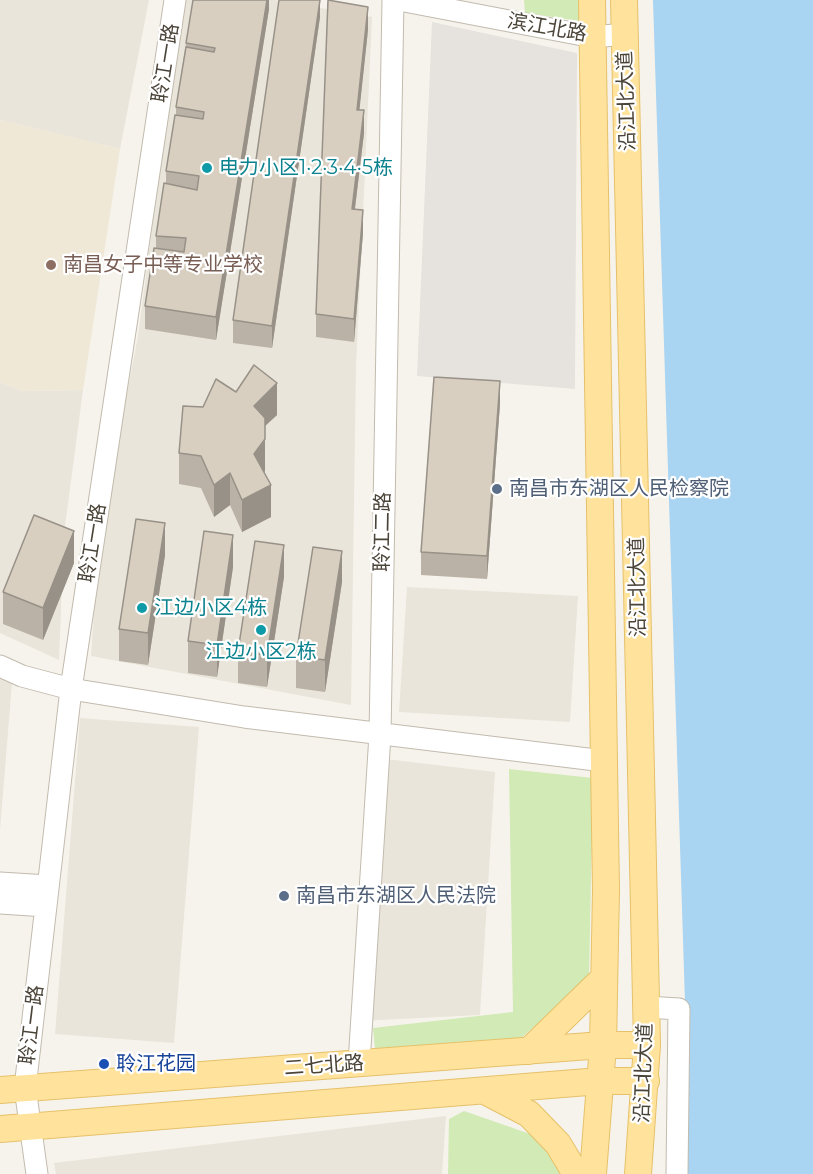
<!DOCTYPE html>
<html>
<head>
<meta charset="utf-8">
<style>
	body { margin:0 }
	canvas { display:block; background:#f6f3ec }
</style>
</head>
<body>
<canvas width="813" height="1174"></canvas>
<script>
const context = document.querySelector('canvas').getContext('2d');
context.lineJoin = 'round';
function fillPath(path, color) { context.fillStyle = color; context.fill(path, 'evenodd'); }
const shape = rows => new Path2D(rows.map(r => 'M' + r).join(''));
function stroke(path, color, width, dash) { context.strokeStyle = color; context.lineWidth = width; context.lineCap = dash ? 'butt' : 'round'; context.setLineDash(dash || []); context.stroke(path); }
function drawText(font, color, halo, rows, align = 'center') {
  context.font = font + ' Montserrat,"Noto Sans SC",sans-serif'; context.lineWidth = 4.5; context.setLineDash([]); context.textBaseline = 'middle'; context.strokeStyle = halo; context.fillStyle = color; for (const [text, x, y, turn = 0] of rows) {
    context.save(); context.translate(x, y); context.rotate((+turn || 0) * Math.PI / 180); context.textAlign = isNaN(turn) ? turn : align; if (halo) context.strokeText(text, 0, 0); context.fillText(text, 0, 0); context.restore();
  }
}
fillPath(shape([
	[0,0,149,0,120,149,0,120],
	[182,0,275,0,372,17,356,366,351,705,91,656,99,541,138,336],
	[0,382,23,391,83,390,64,534,59,660,0,633],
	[407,587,578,596,570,722,399,712],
	[0,677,12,683,0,830],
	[80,718,199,727,174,1043,55,1034],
	[377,758,495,772,480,1015,360,1021],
	[446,1116,442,1174,56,1174,54,1163]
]), '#eae5da');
fillPath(shape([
	[432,22,577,53,575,389,417,376]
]), '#e6e2dd');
fillPath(shape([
	[0,120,120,149,83,390,23,391,0,382]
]), '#efe8d6');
fillPath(shape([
	[524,0,579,0,579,21,525,13],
	[509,769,593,778,589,978,519,1040,375,1049,373,1028,513,1012],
	[464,1111,533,1135,548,1145,563,1174,448,1174,449,1119]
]), '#d2eab5');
fillPath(shape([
	[653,0,813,0,813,1174,684,1174,685,1002]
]), '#a9d4f2');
const minor = shape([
	[399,0,593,37,625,34],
	[0,666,22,676,71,689,244,717,604,761],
	[0,883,48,886],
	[0,903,46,906],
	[646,1007,679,1009,677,1174],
	[359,1063,380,735,393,0],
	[37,1174,25,1088,71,689,175,0]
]);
const major = shape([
	[592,0,606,890,603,1045,593,1174],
	[624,0,647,1045,638,1174],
	[529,1051,604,978],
	[0,1090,603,1045,647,1045],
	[485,1091,529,1114,558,1144,576,1174],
	[0,1129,600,1081,646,1081]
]);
stroke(minor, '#c2bbae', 23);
stroke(major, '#e6c16a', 28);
stroke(minor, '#fff', 21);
stroke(major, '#ffe39c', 26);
fillPath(shape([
	[269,0,269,9,216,340,145,329,145,306,156,248,156,236,166,184,166,171,176,115,176,107,186,43],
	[320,0,320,17,272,348,233,343,233,320],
	[368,30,359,110,364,133,355,209,363,233,354,342,316,337,316,314],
	[236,392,277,415,265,426,265,471,264,472,271,517,242,532,230,505,214,517,201,488,179,484,179,453,203,407],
	[500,404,487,579,421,575,421,552],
	[165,555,148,665,119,661,119,629],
	[74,563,43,640,3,624,3,592],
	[233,567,217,677,188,673,188,641],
	[284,577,267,687,238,683,238,651],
	[342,582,325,692,296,688,296,656]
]), '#bab2a6');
fillPath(shape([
	[267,0,269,0,269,9,216,340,216,317],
	[320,0,320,17,272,348,272,326],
	[368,7,368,30,357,133,357,110],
	[364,110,364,133,352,232,352,209],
	[363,210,363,233,354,342,354,319],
	[500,381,500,404,487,579,487,556],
	[277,383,277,415,265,426,265,471,254,486,254,406],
	[230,473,230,505,214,517,214,485],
	[271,485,271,517,242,532,242,500],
	[165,523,165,555,148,665,148,633],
	[74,531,74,563,43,640,43,608],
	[233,535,233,567,217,677,217,645],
	[284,545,284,577,267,687,267,655],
	[342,551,342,582,325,692,325,660]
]), '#979187');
const building = shape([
	[193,0,267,0,216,317,145,306,154,248,184,252,186,238,156,236,164,183,197,190,199,176,166,171,175,115,203,119,204,112,176,107,186,47,214,52,215,48,186,43,193,0],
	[279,0,320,0,272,326,233,320,279,0],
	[328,0,368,7,357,110,364,110,352,209,363,210,354,319,316,314,328,0],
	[254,365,277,383,254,406,265,418,265,439,254,454,271,485,242,500,230,473,214,485,201,456,179,453,183,406,203,407,216,379,236,392,254,365],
	[434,377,500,381,487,556,421,552,434,377],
	[34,515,74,531,43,608,3,592,34,515],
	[136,519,165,523,148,633,119,629,136,519],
	[204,531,233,535,217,645,188,641,204,531],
	[255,541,284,545,267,655,238,651,255,541],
	[313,547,342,551,325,660,296,656,313,547]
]);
fillPath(building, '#d8cfc1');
stroke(building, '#979187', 1.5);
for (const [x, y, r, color] of [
	[207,168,6,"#0f9aa8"],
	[51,265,6,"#8d6e63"],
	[497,489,6,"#5c6f8a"],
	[142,608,6,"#0f9aa8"],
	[261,630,6,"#0f9aa8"],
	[284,896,6,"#5c6f8a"],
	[104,1064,6,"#1a4fb4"]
]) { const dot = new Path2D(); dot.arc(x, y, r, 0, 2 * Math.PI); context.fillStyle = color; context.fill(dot); stroke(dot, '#fff', 2); }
drawText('20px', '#4b4439', '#fff', [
	["滨江北路",547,28,10],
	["聆江一路",166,63,-81],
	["沿江北大道",627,101,-92],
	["聆江二路",383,532,-89],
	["聆江一路",93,543,-81],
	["沿江北大道",638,587,-91],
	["聆江一路",32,1025,-83],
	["二七北路",324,1066,-4],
	["沿江北大道",644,1073,-88]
]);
drawText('20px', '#0d838f', '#fff', [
	["电力小区1·2·3·4·5栋",219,168],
	["江边小区4栋",154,608],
	["江边小区2栋",261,652,"center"]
], 'left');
drawText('20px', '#785e54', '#fff', [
	["南昌女子中等专业学校",63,265]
], 'left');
drawText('20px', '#4e5e75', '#fff', [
	["南昌市东湖区人民检察院",509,489],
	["南昌市东湖区人民法院",296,896]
], 'left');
drawText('20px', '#164399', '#fff', [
	["聆江花园",116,1064]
], 'left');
</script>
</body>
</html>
